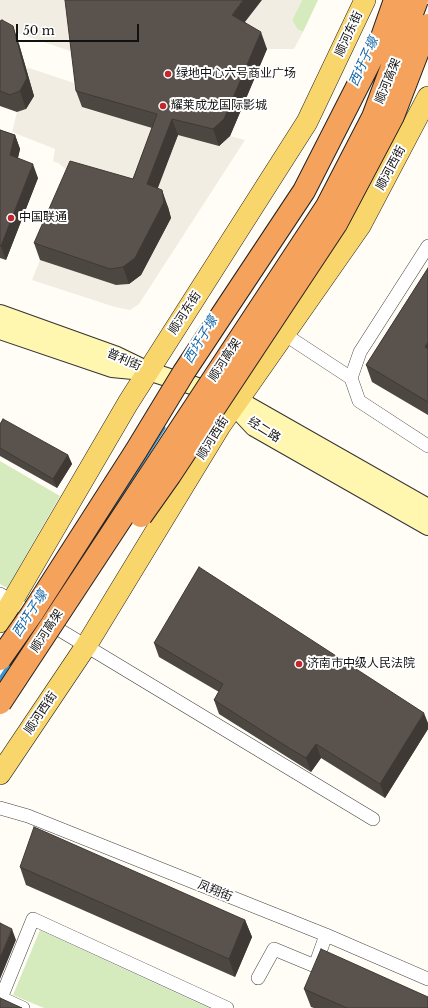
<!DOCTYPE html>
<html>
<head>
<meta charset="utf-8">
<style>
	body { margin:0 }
	#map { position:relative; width:428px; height:1008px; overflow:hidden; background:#fffdf5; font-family:"Libre Baskerville",serif }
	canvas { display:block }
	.scale { position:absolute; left:16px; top:24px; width:123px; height:18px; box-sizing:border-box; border:2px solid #111; border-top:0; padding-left:5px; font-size:12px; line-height:14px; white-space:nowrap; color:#111; -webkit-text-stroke:3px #fff; paint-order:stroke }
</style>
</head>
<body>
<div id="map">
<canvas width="428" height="1008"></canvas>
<div class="scale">50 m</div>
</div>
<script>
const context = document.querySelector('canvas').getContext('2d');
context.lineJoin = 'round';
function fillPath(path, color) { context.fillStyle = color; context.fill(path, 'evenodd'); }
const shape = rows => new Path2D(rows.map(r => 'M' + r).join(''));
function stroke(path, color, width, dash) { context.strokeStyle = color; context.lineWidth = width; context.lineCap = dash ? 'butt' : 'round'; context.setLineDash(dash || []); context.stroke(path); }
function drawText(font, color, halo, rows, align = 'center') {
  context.font = font + ' "Libre Baskerville","Noto Sans SC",serif'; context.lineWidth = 4; context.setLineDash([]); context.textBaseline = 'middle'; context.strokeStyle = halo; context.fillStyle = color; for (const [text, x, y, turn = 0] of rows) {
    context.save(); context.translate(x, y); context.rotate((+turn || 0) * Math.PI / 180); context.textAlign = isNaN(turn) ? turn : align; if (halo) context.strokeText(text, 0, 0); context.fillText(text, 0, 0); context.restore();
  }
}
fillPath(shape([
	[302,0,318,0,303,32,297,29,292,20],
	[0,461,60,496,7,588,0,584],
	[40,930,209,1008,44,1008,13,995]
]), '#d5ebbd');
fillPath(shape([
	[0,0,69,0,76,53,0,27],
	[262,0,302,0,292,20,297,29,303,32,294,49,267,49,238,31],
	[26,67,80,85,83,108,218,146,230,136,245,140,139,304,130,310,115,307,32,280,40,260,116,285,129,284,141,275,170,218,168,207,76,177,58,163,53,161,55,149,12,132,17,112,34,96]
]), '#f1ede2');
stroke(shape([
	[79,560,163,428],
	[0,680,23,645]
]), '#3f96cf', 5);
const street = shape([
	[428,246,360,352,351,378,359,401,428,446],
	[284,334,351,378],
	[0,594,373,819],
	[0,808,28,816,326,935,428,979],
	[258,978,274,949,315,966,326,935],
	[23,1008,1,998,33,919,227,1008]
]);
const secondary = shape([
	[0,314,117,356,148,371,238,400,428,508],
	[0,330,112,368,133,370],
	[238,400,240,412,254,427,428,526]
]);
const primary = shape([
	[0,622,128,403,307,122,365,0],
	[0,774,86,646,220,426,360,226,428,97]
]);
stroke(street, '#444', 14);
stroke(secondary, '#333', 20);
stroke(primary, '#222', 22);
stroke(street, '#fff', 13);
stroke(secondary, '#fff6b0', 18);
stroke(primary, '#f9d66b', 21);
const highwayBridge = shape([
	[141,516,170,475,336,224,393,116,428,25],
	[0,659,31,615,136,451,184,372,304,191,381,40,395,0],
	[0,703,327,206,373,117,417,0]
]);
stroke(highwayBridge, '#222', 24, []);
stroke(highwayBridge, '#f5a25d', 22);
fillPath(shape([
	[0,21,19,44,34,96,26,109,17,112,0,106],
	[245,22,267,49,230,136,219,146,178,135,157,188,168,207,171,218,141,275,129,284,116,285,40,260,34,243,133,179,152,128,82,107,76,91],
	[0,130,15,135,20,149,18,158,38,178,6,260,0,258],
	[428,268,428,415,372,382,366,365],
	[0,424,68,455,72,464,57,488,0,456],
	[154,643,428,723,428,729,385,798,321,758,311,772,219,714,214,700,219,692,159,657],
	[20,867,245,920,252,937,235,977,26,885],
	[304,989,428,1008,314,1008,311,1007]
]), '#4d4742');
fillPath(shape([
	[243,0,262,0,238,31,232,15],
	[13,26,19,44,34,96,26,109,20,91],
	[261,32,267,49,230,136,219,146,213,129],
	[172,119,178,135,153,201,147,184],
	[15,135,20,149,15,169,10,155],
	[33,164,38,178,6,260,1,246],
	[162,190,168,207,171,218,141,275,129,284,123,267],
	[428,342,428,356,425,347],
	[68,455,72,464,57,488,53,479],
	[424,713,428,723,428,729,385,798,380,784],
	[316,744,321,758,311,772,306,758],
	[245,920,252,937,235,977,229,959],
	[12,929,16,940,0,979,0,958]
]), '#3f3936');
const building = shape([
	[65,0,243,0,232,15,261,32,224,119,213,129,172,119,147,184,162,190,164,202,135,258,123,267,110,269,34,243,70,161,133,179,157,114,76,91,65,0],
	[2,20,13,26,27,78,20,91,10,95,0,91,0,21,2,20],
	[0,130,15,135,10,155,33,164,1,246,0,246,0,130],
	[428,268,428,342,425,347,428,349,428,402,366,365,428,268],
	[3,419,68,455,53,479,0,448,0,424,3,419],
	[199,567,424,713,380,784,316,744,306,758,289,748,214,700,223,684,154,643,199,567],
	[34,827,245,920,229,959,20,867,34,827],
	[0,923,12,929,0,958,0,923],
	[321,949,428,997,428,1008,347,1008,304,989,321,949],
	[0,998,22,1008,0,1008,0,998]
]);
fillPath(building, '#5a524d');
stroke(building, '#3f3936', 1);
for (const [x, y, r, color] of [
	[168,74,4,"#c4262e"],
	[163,106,4,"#c4262e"],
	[11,218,4,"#c4262e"],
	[299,664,4,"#c4262e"]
]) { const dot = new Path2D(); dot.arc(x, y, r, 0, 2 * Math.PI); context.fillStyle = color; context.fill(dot); stroke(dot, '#fff', 1.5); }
drawText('12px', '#111', '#fff', [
	["顺河东街",349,34,-65],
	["顺河高架",388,81,-68],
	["顺河西街",391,168,-62],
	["顺河东街",185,313,-57],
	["普利街",124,360,24],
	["顺河高架",225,360,-57],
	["经二路",264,430,32],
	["顺河西街",213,438,-58],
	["顺河高架",47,631,-57],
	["顺河西街",41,713,-56],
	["凤翔街",215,891,22]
]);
drawText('12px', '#111', '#fff', [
	["绿地中心六号商业广场",176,74],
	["耀莱成龙国际影城",171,106],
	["中国联通",19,218],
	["济南市中级人民法院",307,664]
], 'left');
drawText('italic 13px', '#1768a6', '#fff', [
	["西圩子壕",364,62,-66],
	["西圩子壕",201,340,-59],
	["西圩子壕",30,614,-57]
]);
</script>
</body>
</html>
